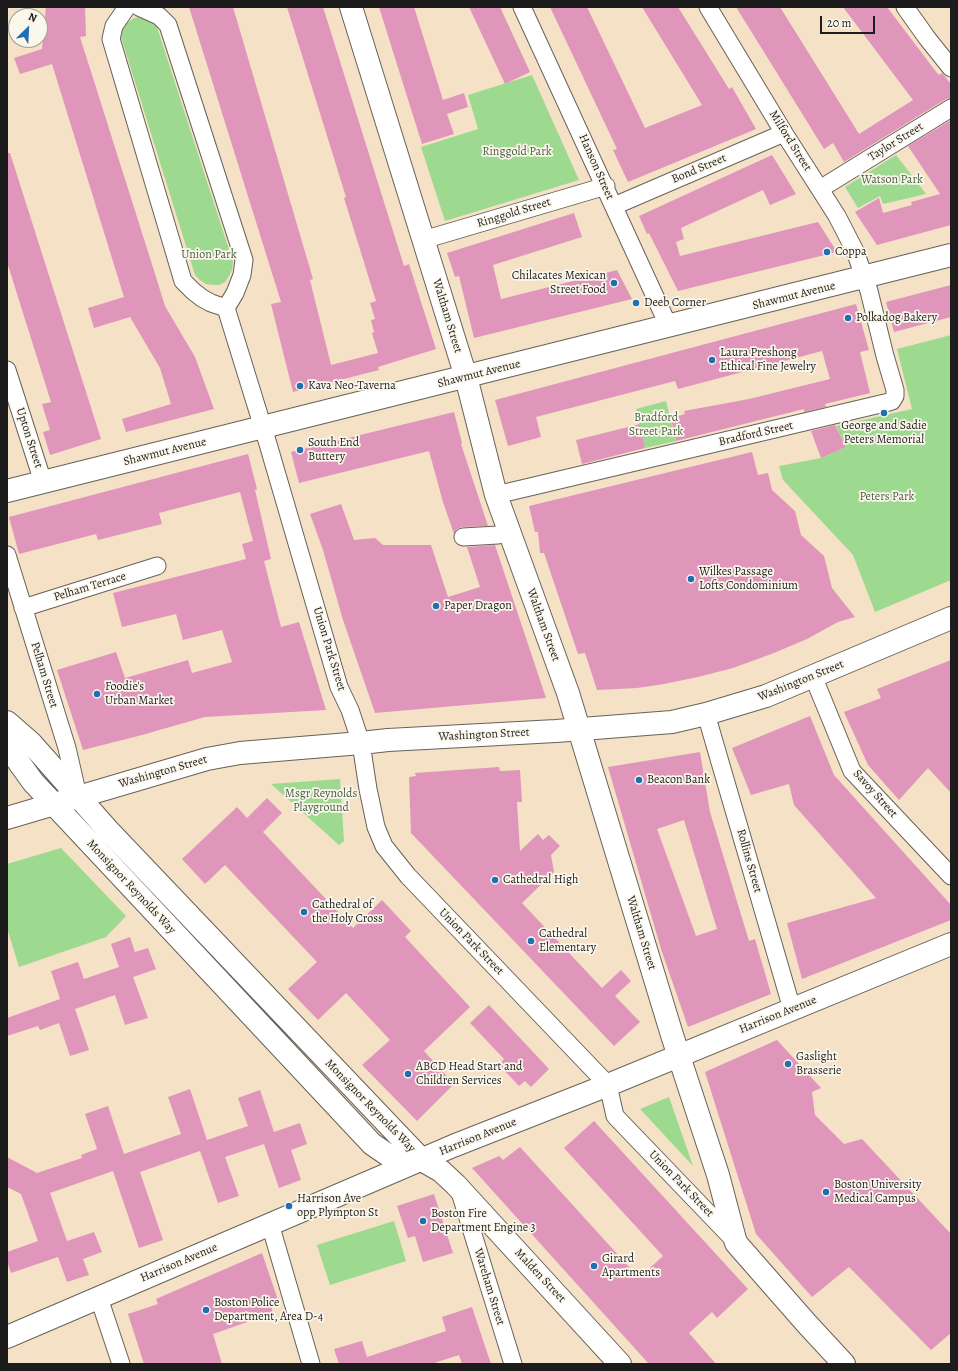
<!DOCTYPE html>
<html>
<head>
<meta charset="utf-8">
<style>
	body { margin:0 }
	#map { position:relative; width:958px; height:1371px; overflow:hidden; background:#f4e1c6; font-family:Alegreya,serif }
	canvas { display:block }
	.frame { position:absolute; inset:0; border:8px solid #1c1c1c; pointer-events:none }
	.north { position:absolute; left:8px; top:8px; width:40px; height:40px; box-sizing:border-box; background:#fbf7ec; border:1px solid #a29f99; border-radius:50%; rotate:24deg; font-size:11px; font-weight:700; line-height:16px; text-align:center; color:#1c1c1c }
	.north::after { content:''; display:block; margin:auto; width:14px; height:18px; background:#1f6fb2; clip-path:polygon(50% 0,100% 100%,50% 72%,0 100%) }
	.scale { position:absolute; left:820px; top:16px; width:55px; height:18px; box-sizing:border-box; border:2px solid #1c1c1c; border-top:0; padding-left:5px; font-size:12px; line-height:14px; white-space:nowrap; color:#1c1c1c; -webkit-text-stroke:3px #fbf7ec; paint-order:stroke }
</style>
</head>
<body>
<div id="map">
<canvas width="958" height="1371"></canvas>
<div class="frame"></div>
<div class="north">N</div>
<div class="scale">20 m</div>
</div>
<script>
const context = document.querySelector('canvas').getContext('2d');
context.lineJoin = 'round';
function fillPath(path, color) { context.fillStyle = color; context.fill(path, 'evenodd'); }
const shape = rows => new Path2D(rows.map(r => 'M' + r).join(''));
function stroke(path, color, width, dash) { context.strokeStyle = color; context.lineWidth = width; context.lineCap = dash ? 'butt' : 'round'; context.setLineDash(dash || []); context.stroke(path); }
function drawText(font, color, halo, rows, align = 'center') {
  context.font = font + ' Alegreya,serif'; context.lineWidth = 3.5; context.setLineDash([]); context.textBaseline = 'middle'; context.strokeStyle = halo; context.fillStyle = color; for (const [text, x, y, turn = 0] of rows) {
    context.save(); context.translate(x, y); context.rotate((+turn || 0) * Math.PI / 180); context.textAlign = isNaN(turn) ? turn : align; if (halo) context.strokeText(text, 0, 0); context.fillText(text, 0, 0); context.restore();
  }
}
fillPath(shape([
	[140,17,145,18,156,24,233,262,232,270,229,276,225,282,219,285,213,285,206,284,200,280,195,275,121,37,122,31,126,24,134,18],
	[532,75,579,180,445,221,421,147,478,129,468,95],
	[896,155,926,194,883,204,880,196,858,208,845,187],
	[951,335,951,580,875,612,853,555,783,480,779,466,821,458,846,447,836,426,912,409,897,349],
	[666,401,676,441,645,448,636,409],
	[340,779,344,841,339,845,271,784],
	[61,848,126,916,106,937,19,967,7,928,7,864],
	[669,1097,693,1166,640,1109],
	[394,1221,406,1261,330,1285,317,1245]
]), '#9dda8f');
fillPath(shape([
	[46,7,85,7,86,36,80,37,156,277,165,306,195,357,214,409,126,432,122,419,171,404,160,368,130,317,94,328,88,308,124,297,52,64,20,74,14,58,42,49],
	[189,7,233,7,313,279,310,280,331,365,378,353,372,333,374,332,371,320,375,319,370,303,376,301,344,198,346,197,287,7,323,7,404,266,409,264,436,349,378,367,379,370,293,392,271,304,281,302],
	[379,7,414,7,443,100,464,93,468,107,447,114,454,134,422,144],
	[469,7,500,7,530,72,505,84],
	[550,7,587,7,645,128,702,105,642,7,678,7,729,89,732,87,756,129,628,182,613,150,617,149],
	[736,7,780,7,859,134,913,100,843,7,887,7,937,73,939,75,942,73,951,84,951,98,946,99,844,162,833,143,824,149],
	[951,120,951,225,877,245,855,212,879,198,883,213,912,205,911,202,940,194,908,146],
	[7,153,10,153,101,439,50,455,43,432,50,430,42,404,51,402,7,262],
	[772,155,796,194,770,205,763,190,681,228,684,239,676,242,680,256,818,222,837,252,678,291,649,233,647,234,639,216],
	[574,213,582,237,493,265,501,299,617,270,632,299,474,338,459,276,455,277,447,253],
	[951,285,951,317,894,332,886,302],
	[856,304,869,350,860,352,870,393,825,404,826,407,804,412,804,409,676,441,671,418,685,414,684,411,749,399,830,379,822,351,678,389,675,381,536,417,541,437,508,446,495,400],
	[454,412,462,443,461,444,488,526,462,527,457,529,454,534,443,502,429,451,299,483,291,452],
	[640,424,645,448,582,464,576,440],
	[835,425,846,447,821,458,811,431],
	[752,452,758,475,768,473,772,490,795,511,801,535,824,556,832,588,855,617,838,622,807,639,774,653,733,668,698,677,664,684,637,688,597,690,585,653,578,654,544,553,540,553,538,532,535,532,529,506],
	[248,454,257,489,255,490,271,559,264,561,281,627,299,622,326,710,205,717,142,735,83,750,57,670,116,652,125,678,188,660,192,673,232,662,222,630,183,640,176,614,122,627,113,593,246,559,242,544,253,541,240,492,159,513,162,524,98,540,96,534,19,554,9,517],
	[341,504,354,540,375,538,383,545,431,545,448,597,480,587,467,547,495,545,546,698,375,713,343,620,323,550,310,514],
	[951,660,951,793,928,768,899,800,868,765,844,712,881,698,877,689],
	[810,716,834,775,951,905,951,920,802,979,787,923,876,898,794,805,789,784,751,795,732,748],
	[700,752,710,812,749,941,755,939,771,994,688,1027,661,949,608,767],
	[684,820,717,929,696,936,657,829],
	[499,767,500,771,520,770,522,802,517,802,520,851,538,834,543,840,549,835,560,846,551,855,554,872,522,903,602,988,621,970,631,981,615,996,640,1022,614,1046,411,833,409,777,416,776,415,773],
	[267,798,282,813,263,832,353,928,382,900,411,931,405,937,470,1007,424,1051,454,1084,417,1121,362,1065,390,1040,346,993,318,1020,288,989,317,962,225,865,205,884,182,859,237,807,247,818],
	[130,937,135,952,148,948,156,969,133,977,148,1018,125,1025,115,995,75,1009,89,1050,70,1056,59,1023,40,1030,38,1026,7,1036,7,1018,60,999,51,971,78,962,84,979,119,967,111,944],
	[489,1005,549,1069,531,1087,525,1081,519,1086,499,1065,504,1059,470,1023],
	[777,1040,821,1088,812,1092,815,1115,844,1144,862,1139,951,1234,951,1333,931,1350,849,1267,812,1297,756,1234,705,1072],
	[190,1089,207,1140,248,1126,238,1098,260,1090,274,1132,300,1123,307,1144,291,1150,301,1180,279,1188,264,1144,225,1157,239,1196,218,1203,200,1151,140,1172,163,1240,139,1248,113,1171,50,1193,67,1241,94,1232,102,1252,83,1259,89,1275,67,1282,58,1257,11,1273,7,1261,7,1252,38,1241,21,1194,7,1187,7,1157,37,1173,82,1158,81,1155,97,1149,85,1114,108,1106,124,1154,181,1134,168,1097],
	[594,1121,748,1289,717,1318,712,1312,689,1333,716,1364,649,1364,472,1168,499,1156,503,1160,520,1147,639,1278,663,1256,564,1148],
	[434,1194,453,1253,423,1262,415,1236,408,1238,397,1206],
	[262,1253,279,1303,271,1306,273,1313,213,1334,222,1364,144,1364,128,1314,158,1304,156,1299],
	[472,1307,491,1364,462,1364,459,1355,431,1364,339,1364,334,1349,362,1341,367,1357,446,1331,442,1317]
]), '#e096bb');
const street = shape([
	[127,7,114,26,111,39,183,281,193,291,202,298,211,303,226,308],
	[139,7,159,16,168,25,244,260,242,275,235,293,226,308,268,444,339,687,350,710,361,743,368,789,376,827,384,846,408,876,608,1085,615,1116,736,1242],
	[522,7,669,327],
	[905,7,927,38,951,68],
	[820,189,951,108],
	[614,206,784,133],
	[423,240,606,186],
	[7,370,43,482],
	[496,495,889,402,892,401,895,396,895,390,885,356,869,291,855,251,837,216,784,133,708,7],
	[463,537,498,535],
	[7,555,67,748,78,796],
	[23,608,157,566],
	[813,676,852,771,951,876],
	[706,714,792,1009],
	[459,1189,513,1364],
	[270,1224,311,1364],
	[99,1298,121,1364]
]);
const secondary = shape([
	[351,7,466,377,496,495,568,693,672,1035,718,1175,736,1243,807,1324,844,1364],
	[7,491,951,255],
	[7,722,31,743,107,829,422,1160],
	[7,746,33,782,372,1144,388,1155,401,1158,422,1160,441,1171,456,1185,620,1364],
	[7,1337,453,1146,608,1085,951,944]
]);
const primary = shape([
	[7,818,207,759,240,753,361,743,388,740,556,731,672,722,706,714,766,696,951,618]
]);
stroke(street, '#686158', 19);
stroke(secondary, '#686158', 24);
stroke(primary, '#686158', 24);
stroke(street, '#fff', 17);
stroke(secondary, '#fff', 22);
stroke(primary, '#fff', 22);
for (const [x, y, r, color] of [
	[827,252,4,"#1f6fb2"],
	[614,283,4,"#1f6fb2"],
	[636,303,4,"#1f6fb2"],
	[848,318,4,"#1f6fb2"],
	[712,360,4,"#1f6fb2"],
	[300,386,4,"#1f6fb2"],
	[884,413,4,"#1f6fb2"],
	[300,450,4,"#1f6fb2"],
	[691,579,4,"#1f6fb2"],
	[436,606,4,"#1f6fb2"],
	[97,694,4,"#1f6fb2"],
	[639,780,4,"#1f6fb2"],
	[495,880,4,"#1f6fb2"],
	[304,912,4,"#1f6fb2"],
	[531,941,4,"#1f6fb2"],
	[788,1064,4,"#1f6fb2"],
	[408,1074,4,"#1f6fb2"],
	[826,1192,4,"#1f6fb2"],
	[289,1206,4,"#1f6fb2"],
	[423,1221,4,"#1f6fb2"],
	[594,1266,4,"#1f6fb2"],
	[206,1310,4,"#1f6fb2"]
]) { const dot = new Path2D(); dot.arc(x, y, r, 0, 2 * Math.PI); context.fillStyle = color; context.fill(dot); stroke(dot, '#fbf7ec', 1.5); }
drawText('12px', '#1c1c1c', '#fbf7ec', [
	["Milford Street",790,141,58],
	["Taylor Street",896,142,-32],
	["Hanson Street",596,167,66],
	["Bond Street",699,169,-23],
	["Ringgold Street",514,213,-17],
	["Shawmut Avenue",794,296,-14],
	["Waltham Street",447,316,73],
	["Shawmut Avenue",479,374,-14],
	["Bradford Street",756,434,-13],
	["Upton Street",29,438,72],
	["Shawmut Avenue",165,452,-14],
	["Pelham Terrace",90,587,-17],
	["Waltham Street",543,625,70],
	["Union Park Street",329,649,73],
	["Pelham Street",44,675,73],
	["Washington Street",801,681,-22],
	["Washington Street",484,735,-3],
	["Washington Street",163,772,-16],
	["Savoy Street",875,794,48],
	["Rollins Street",749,861,74],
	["Monsignor Reynolds Way",131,887,47],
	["Waltham Street",641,933,73],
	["Union Park Street",471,942,46],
	["Harrison Avenue",778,1015,-22],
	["Monsignor Reynolds Way",370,1106,46],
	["Harrison Avenue",478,1137,-22],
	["Union Park Street",681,1184,46],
	["Harrison Avenue",179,1263,-23],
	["Malden Street",540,1276,47],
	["Wareham Street",489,1287,73]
]);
drawText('12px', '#495e44', '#fbf7ec', [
	["Ringgold Park",517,152],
	["Watson Park",892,180],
	["Union Park",209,255],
	["Bradford",656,418],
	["Street Park",656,432],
	["Peters Park",887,497],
	["Msgr Reynolds",321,794],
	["Playground",321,808]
]);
drawText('12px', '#1c1c1c', '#fbf7ec', [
	["Coppa",835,252],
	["Chilacates Mexican",606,276,"right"],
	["Street Food",606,290,"right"],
	["Deeb Corner",644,303],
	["Polkadog Bakery",856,318],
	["Laura Preshong",720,353],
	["Ethical Fine Jewelry",720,367],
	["Kava Neo-Taverna",308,386],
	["George and Sadie",884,426,"center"],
	["Peters Memorial",884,440,"center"],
	["South End",308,443],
	["Buttery",308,457],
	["Wilkes Passage",699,572],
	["Lofts Condominium",699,586],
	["Paper Dragon",444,606],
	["Foodie's",105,687],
	["Urban Market",105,701],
	["Beacon Bank",647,780],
	["Cathedral High",503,880],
	["Cathedral of",312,905],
	["the Holy Cross",312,919],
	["Cathedral",539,934],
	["Elementary",539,948],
	["Gaslight",796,1057],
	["Brasserie",796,1071],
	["ABCD Head Start and",416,1067],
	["Children Services",416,1081],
	["Boston University",834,1185],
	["Medical Campus",834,1199],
	["Harrison Ave",297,1199],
	["opp Plympton St",297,1213],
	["Boston Fire",431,1214],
	["Department Engine 3",431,1228],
	["Girard",602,1259],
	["Apartments",602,1273],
	["Boston Police",214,1303],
	["Department, Area D-4",214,1317]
], 'left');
</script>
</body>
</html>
